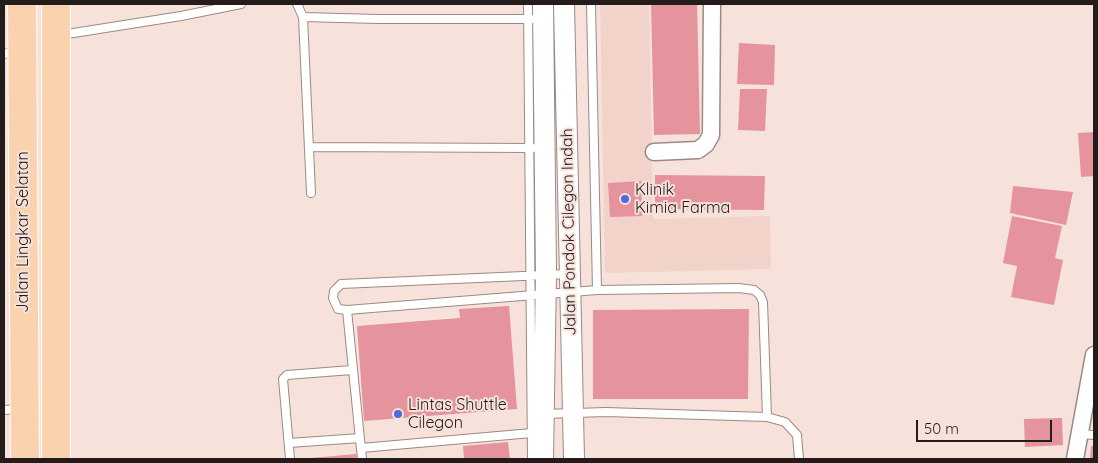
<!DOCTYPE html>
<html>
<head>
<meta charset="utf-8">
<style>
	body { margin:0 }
	#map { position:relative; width:1098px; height:463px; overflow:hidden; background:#f7e2db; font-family:Quicksand,sans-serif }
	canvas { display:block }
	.frame { position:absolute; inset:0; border:5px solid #241c1a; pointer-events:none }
	.scale { position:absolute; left:916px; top:420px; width:136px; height:22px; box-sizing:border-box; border:2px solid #241c1a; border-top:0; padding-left:6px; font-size:15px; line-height:18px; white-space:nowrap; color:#241c1a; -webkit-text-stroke:4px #f7e2db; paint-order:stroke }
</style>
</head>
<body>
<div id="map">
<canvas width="1098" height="463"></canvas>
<div class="frame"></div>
<div class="scale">50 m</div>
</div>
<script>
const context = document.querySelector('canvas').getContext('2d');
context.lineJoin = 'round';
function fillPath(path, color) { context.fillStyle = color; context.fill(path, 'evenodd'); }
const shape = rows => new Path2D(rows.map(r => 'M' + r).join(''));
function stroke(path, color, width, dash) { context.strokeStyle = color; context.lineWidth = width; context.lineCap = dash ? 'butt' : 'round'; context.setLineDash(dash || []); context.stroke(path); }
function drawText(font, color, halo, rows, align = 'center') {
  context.font = font + ' Quicksand,sans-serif'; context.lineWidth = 4; context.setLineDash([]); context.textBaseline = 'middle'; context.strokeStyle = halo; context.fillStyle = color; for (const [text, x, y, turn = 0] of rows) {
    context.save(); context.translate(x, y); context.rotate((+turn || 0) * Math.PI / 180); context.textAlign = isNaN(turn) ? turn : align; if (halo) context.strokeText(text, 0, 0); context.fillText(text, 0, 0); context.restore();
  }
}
fillPath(shape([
	[600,4,649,4,653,219,770,216,771,269,605,273]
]), '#f1d3ca');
fillPath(shape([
	[651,4,697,4,700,134,654,135],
	[739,43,775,45,774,85,737,84],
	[740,89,767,89,765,131,738,130],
	[1094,132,1094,176,1081,177,1078,133],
	[655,175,765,176,764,210,655,209],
	[641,181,642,216,610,217,608,183],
	[1013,186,1073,192,1066,225,1010,213],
	[1012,216,1062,226,1055,258,1063,260,1054,305,1011,297,1017,266,1003,263],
	[509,306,517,409,364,421,357,326,460,318,459,309],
	[749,309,748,399,593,399,593,310],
	[1062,418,1063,445,1025,447,1024,419],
	[508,442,510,459,464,459,463,446],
	[1091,446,1094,446,1094,459,1090,459],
	[356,454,357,459,311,459,311,458]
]), '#e5939d');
const service = shape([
	[297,4,303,17,311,193],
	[528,4,532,459],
	[303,17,378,19,532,19],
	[61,35,181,16,241,4],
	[4,54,17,51],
	[309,147,533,148],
	[569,274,341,284,334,291,333,298,338,309,347,310,597,290],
	[347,310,362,459],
	[4,410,19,409],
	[544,414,606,412,767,417,763,302,760,295,754,290,739,288,597,290,591,4],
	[767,417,785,422,797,435,799,459],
	[1079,434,1094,435],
	[289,443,360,438],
	[361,448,532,433],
	[290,459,283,379,287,375,352,370]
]);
const minor = shape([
	[654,152,698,150,706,144,711,135,712,4],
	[1075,459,1094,355]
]);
const tertiary = shape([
	[543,4,546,274,543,459],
	[564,4,574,459]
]);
const trunk = shape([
	[22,4,25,459],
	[56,4,56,459]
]);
stroke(service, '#9d8983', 10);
stroke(minor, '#9d8983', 19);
stroke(tertiary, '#9d8983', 22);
stroke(trunk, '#fff', 30);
stroke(service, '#fff', 8);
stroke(minor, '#fff', 16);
stroke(tertiary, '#fff', 20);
stroke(trunk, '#fbd2ae', 28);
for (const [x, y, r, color] of [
	[625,199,5,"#4e6bdf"],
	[398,414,5,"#4e6bdf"]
]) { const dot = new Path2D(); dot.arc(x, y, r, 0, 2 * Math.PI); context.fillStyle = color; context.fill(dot); stroke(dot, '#f7e2db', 2); }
drawText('16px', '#241c1a', '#f7e2db', [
	["Klinik",635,190],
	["Kimia Farma",635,208],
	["Lintas Shuttle",408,405],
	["Cilegon",408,423]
], 'left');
drawText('16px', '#241c1a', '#f7e2db', [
	["Jalan Lingkar Selatan",23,232,-90],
	["Jalan Pondok Cilegon Indah",569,232,-91]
]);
</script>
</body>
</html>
